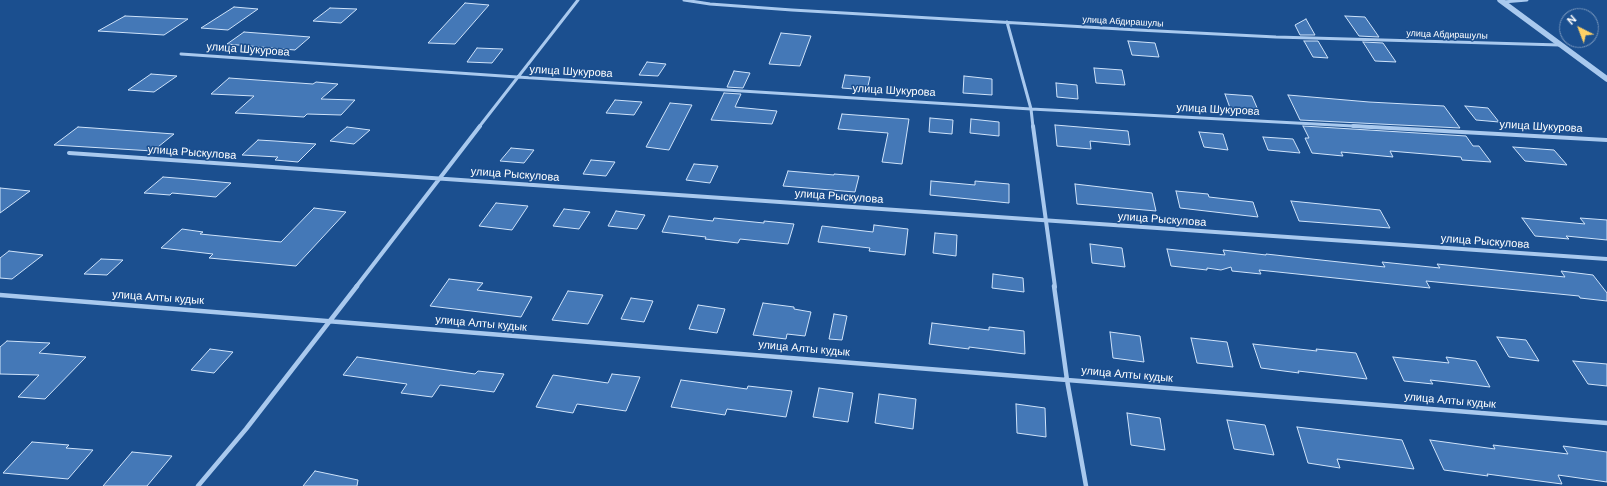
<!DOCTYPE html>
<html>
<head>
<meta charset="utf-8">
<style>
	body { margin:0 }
	#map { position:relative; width:1607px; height:486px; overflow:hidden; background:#1b4f8f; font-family:"DM Sans",sans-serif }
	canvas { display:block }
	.north { position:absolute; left:1559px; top:8px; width:40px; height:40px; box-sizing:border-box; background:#1b4f8f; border:1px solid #7695bc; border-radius:50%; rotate:318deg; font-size:11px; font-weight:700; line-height:16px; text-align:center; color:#fff }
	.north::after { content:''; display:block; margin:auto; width:14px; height:18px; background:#ffd166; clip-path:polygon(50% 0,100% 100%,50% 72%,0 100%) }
</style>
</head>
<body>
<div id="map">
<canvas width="1607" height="486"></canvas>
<div class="north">N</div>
</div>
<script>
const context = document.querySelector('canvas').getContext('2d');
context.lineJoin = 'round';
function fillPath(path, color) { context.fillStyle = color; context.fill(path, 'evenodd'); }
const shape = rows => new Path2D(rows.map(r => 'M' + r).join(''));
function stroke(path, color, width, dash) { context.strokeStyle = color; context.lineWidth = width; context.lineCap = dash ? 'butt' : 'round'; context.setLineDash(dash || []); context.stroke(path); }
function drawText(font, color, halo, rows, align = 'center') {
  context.font = font + ' "DM Sans",sans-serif'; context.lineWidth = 3; context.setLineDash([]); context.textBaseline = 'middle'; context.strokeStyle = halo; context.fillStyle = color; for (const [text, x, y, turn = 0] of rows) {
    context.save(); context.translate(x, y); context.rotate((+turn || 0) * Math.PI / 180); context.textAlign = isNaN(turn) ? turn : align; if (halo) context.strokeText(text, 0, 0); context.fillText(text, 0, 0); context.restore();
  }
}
const building = shape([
	[465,3,489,5,455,44,428,43,465,3],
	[234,7,258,9,228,30,201,28,234,7],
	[330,8,357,9,341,23,313,21,330,8],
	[125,16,188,19,164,35,98,31,125,16],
	[1345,16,1365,17,1379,37,1359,36,1345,16],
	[1306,19,1315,35,1300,35,1295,25,1306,19],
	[244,32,310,37,295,50,227,44,244,32],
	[781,33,811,36,800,66,769,64,781,33],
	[1128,41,1155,43,1159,57,1132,55,1128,41],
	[1304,41,1318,41,1328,58,1313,57,1304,41],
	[1363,42,1383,43,1396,62,1375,61,1363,42],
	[477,48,503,49,492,63,467,62,477,48],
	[647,62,666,64,658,76,639,75,647,62],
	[1094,68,1122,70,1125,85,1096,83,1094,68],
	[734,71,750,73,743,88,727,87,734,71],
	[151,74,177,76,154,92,128,90,151,74],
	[845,75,870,77,867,90,842,88,845,75],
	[964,76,992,79,992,95,963,93,964,76],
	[229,78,313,84,316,82,338,84,321,99,355,100,341,115,307,114,304,117,235,113,254,96,211,94,229,78],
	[1056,83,1077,85,1078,99,1057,97,1056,83],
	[724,93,741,94,735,107,777,111,772,124,711,120,724,93],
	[1225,94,1252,96,1258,110,1230,108,1225,94],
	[1288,95,1369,102,1444,106,1460,128,1300,120,1288,95],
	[615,100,642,102,634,115,606,113,615,100],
	[670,103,692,105,669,150,646,147,670,103],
	[1465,106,1488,108,1499,122,1476,120,1465,106],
	[842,114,909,119,902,164,882,162,888,133,838,129,842,114],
	[930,118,953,120,952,134,929,132,930,118],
	[971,119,999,122,999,136,970,133,971,119],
	[1055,125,1128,131,1130,145,1090,141,1091,149,1057,146,1055,125],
	[1303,126,1466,136,1473,146,1479,146,1491,162,1462,160,1461,157,1390,151,1393,157,1341,152,1343,156,1312,153,1305,138,1309,138,1303,126],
	[78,127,93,128,174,134,153,151,54,145,78,127],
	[347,127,370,130,354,144,330,141,347,127],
	[1199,132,1223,134,1228,150,1204,147,1199,132],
	[1263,137,1293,139,1300,153,1268,150,1263,137],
	[258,140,275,141,316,144,298,162,275,160,278,157,242,155,258,140],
	[1513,147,1554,150,1567,165,1525,161,1513,147],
	[511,148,534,150,524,163,500,161,511,148],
	[591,160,615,162,606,176,583,174,591,160],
	[694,164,718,166,710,183,686,180,694,164],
	[788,171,834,175,834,174,859,176,855,192,783,186,788,171],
	[163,177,188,179,231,183,216,197,172,193,170,195,144,193,163,177],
	[931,181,975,185,975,181,1009,184,1009,203,930,195,931,181],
	[1075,184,1152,193,1156,211,1077,204,1075,184],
	[0,188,30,191,0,213,0,188],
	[1176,191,1208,194,1209,197,1253,202,1258,217,1180,208,1176,191],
	[1291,201,1380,210,1390,228,1299,221,1291,201],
	[496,203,528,206,512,230,479,226,496,203],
	[314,208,346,212,296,266,209,258,213,254,161,248,182,229,203,232,200,234,281,242,314,208],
	[564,209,590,212,579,229,553,226,564,209],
	[616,211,645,215,637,229,608,226,616,211],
	[669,216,713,221,714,218,764,223,764,221,794,224,788,244,740,239,738,243,705,239,706,237,662,232,669,216],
	[1522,218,1585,224,1580,218,1607,220,1607,240,1566,236,1569,239,1535,236,1522,218],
	[874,225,908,229,905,255,869,251,870,248,818,242,822,226,873,232,874,225],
	[935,233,957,235,956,256,933,253,935,233],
	[1090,244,1122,248,1125,267,1092,263,1090,244],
	[1167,249,1225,255,1223,250,1266,255,1266,254,1385,267,1382,262,1440,268,1437,264,1565,277,1561,271,1593,275,1607,293,1607,301,1580,298,1579,296,1426,281,1430,288,1259,270,1261,274,1232,271,1231,267,1221,270,1207,268,1207,270,1171,266,1167,249],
	[9,251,43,255,12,279,0,278,0,258,9,251],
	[101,259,123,260,107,275,84,274,101,259],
	[993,274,1023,278,1024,292,992,288,993,274],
	[449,279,483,283,477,290,532,297,521,317,430,306,449,279],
	[568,291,603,295,588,324,552,320,568,291],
	[631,298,653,301,644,322,621,319,631,298],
	[763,303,794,307,794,309,811,312,805,336,787,334,786,339,753,335,763,303],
	[698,305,725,309,717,333,689,329,698,305],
	[834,314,847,316,842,340,829,339,834,314],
	[932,323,989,330,989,327,1024,331,1025,354,969,347,969,349,929,344,932,323],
	[1110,332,1140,336,1144,362,1113,358,1110,332],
	[1497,337,1526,340,1539,361,1509,357,1497,337],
	[1191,338,1227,342,1233,367,1197,363,1191,338],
	[7,341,50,343,39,353,86,357,45,399,18,397,39,375,0,374,0,347,7,341],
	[1253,344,1317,351,1316,349,1356,353,1367,379,1298,371,1299,373,1261,368,1253,344],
	[210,349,233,352,214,373,191,370,210,349],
	[357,357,475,374,478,371,504,374,494,392,440,385,432,397,401,393,407,384,343,375,357,357],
	[1393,357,1449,363,1446,357,1476,361,1490,387,1430,380,1433,384,1404,381,1393,357],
	[1573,361,1607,364,1607,386,1588,384,1573,361],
	[612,374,640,377,626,411,577,404,573,413,536,407,553,375,608,383,612,374],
	[681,380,747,389,748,386,792,391,786,417,727,409,725,415,671,407,681,380],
	[819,388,853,393,848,422,813,417,819,388],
	[879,394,916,399,913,429,875,423,879,394],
	[1016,404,1045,408,1046,437,1017,433,1016,404],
	[1127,413,1160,418,1165,450,1131,445,1127,413],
	[1227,420,1265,425,1274,455,1234,449,1227,420],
	[1297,427,1402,440,1414,469,1337,459,1340,468,1308,463,1297,427],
	[1430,440,1495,449,1493,445,1568,454,1563,446,1607,452,1607,482,1558,475,1562,484,1487,474,1488,476,1444,470,1430,440],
	[32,442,69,445,66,448,93,450,68,479,3,473,32,442],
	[132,452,172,456,147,486,103,486,132,452],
	[315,471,358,480,357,486,303,486,315,471]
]);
fillPath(building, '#4478b7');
stroke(building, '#cfe3fa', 1);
stroke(shape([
	[684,0,710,4,792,10,1138,30,1276,37,1560,45],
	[1503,2,1527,0],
	[1007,22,1031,109,1033,127],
	[181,54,517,77,1031,109,1372,127],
	[479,127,578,0]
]), '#a9c9ee', 3);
stroke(shape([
	[1033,126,1055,287],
	[1353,126,1607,140],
	[69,153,1607,259],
	[356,287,480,126]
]), '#a9c9ee', 4);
stroke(shape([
	[1054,286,1067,380,1086,486],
	[0,295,1607,423],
	[198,486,246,429,357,286]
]), '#a9c9ee', 4.5);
stroke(shape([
	[1500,0,1607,79]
]), '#a9c9ee', 5.5);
drawText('9px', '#fff', '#1b4f8f', [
	["улица Абдирашулы",1123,22,3],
	["улица Абдирашулы",1447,35,2]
]);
drawText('11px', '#fff', '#1b4f8f', [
	["улица Шукурова",248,50,4],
	["улица Шукурова",571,72,3],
	["улица Шукурова",894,91,3],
	["улица Шукурова",1218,110,3],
	["улица Шукурова",1541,127,3],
	["улица Рыскулова",192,153,4],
	["улица Рыскулова",515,175,4],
	["улица Рыскулова",839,197,4],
	["улица Рыскулова",1162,220,4],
	["улица Рыскулова",1485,242,4],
	["улица Алты кудык",158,298,4],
	["улица Алты кудык",481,324,5],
	["улица Алты кудык",804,349,5],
	["улица Алты кудык",1127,375,5],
	["улица Алты кудык",1450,401,5]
]);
</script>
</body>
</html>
